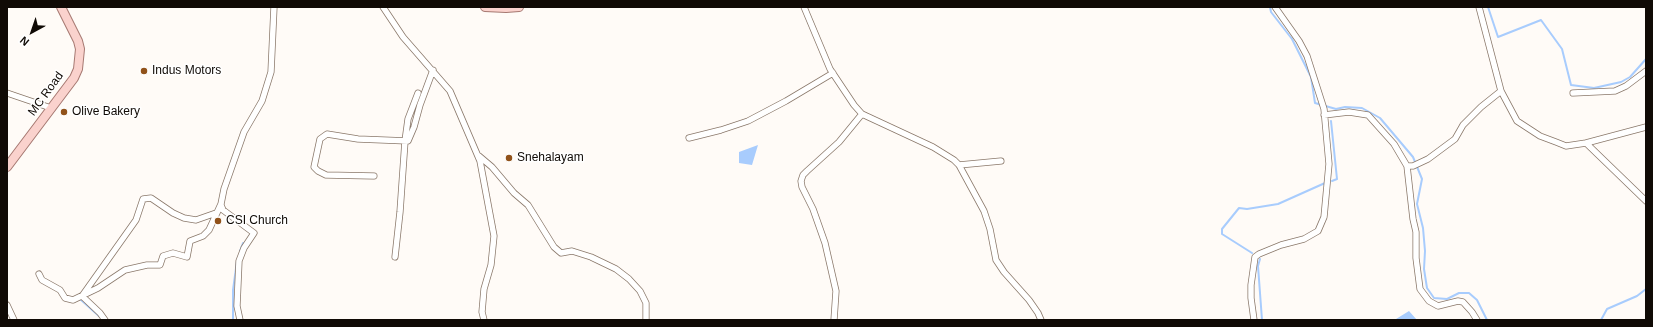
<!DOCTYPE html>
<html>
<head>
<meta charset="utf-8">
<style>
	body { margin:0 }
	#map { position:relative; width:1653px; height:327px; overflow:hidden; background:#fffbf7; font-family:Arial,sans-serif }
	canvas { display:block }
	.frame { position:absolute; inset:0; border:8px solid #100a05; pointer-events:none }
	.north { position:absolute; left:12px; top:12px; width:40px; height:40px; -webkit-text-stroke:3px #fff; paint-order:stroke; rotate:220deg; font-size:11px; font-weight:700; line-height:16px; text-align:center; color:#100a05 }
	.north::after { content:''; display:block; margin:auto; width:14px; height:18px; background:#100a05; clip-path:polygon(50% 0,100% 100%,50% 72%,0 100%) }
</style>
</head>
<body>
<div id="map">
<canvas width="1653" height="327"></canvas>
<div class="frame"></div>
<div class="north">N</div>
</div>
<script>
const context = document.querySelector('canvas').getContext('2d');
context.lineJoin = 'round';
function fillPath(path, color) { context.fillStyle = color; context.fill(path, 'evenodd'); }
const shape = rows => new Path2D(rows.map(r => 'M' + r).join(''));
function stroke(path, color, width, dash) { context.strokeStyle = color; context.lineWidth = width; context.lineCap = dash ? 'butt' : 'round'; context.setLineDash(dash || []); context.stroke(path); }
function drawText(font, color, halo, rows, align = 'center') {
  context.font = font + ' Arial,sans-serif'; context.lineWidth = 3; context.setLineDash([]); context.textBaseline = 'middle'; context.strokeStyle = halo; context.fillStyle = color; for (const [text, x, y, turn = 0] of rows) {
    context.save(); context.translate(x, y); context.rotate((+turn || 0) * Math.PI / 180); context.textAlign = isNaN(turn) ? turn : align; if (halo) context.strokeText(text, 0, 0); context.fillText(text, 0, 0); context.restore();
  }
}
fillPath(shape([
	[758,145,752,165,739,163,739,152],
	[1409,311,1417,320,1396,320,1396,319]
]), '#a8ccfd');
stroke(shape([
	[1270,7,1271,12,1292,39,1311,77,1315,103,1336,109,1345,107,1362,108,1380,118,1413,157,1422,179,1417,204,1423,228,1425,251,1424,269,1427,288,1434,298,1447,299,1459,293,1469,293,1477,300,1487,320],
	[1488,7,1498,37,1541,20,1562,49,1571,85,1594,88,1621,82,1630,77,1646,59],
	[1331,121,1337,179,1332,181],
	[240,251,243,243],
	[1252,253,1222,234,1222,229,1239,208,1247,209,1278,204,1325,183],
	[1260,259,1258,266,1262,320],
	[80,299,100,317],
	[233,320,233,290,237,261],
	[1601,320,1607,309,1637,296,1646,289]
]), '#a8ccfd', 2);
const street = shape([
	[383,7,403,37,450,91,480,161,494,236,491,265,484,289,482,312,484,320],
	[804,7,830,69,854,105,862,114,933,147,954,160,959,165,984,211,990,229,996,260,1004,272,1029,300,1038,313,1041,320],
	[1479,7,1501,91,1517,121,1540,136,1556,142,1566,146,1586,143,1646,201],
	[7,93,51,108],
	[1573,93,1615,91,1626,86,1646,71],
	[1324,115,1349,112,1368,115,1394,144,1407,166,1413,219,1416,232,1416,258,1420,289,1429,301,1438,306,1458,301,1463,302,1472,312,1477,320],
	[689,138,721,130,748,121,786,101,833,73],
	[1586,143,1646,127],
	[479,156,492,167,514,193,528,205,554,247,561,253,572,251,591,257,616,269,629,279,640,291,646,303,646,320],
	[959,165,1001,161],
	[1407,166,1413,166,1428,159,1455,139,1463,125,1481,107,1501,91],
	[374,176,326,175,318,171,314,167,320,139,327,134,358,139,408,141,414,127,420,105,433,70],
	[221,205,223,210,254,233,244,248,239,261,237,306,240,320],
	[395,257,400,212,405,141,408,119,418,93],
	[39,274,42,280,60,290,65,298,73,300,98,288,125,270,147,265,160,265,163,256,173,253,187,257,190,241,203,236,209,230,221,204,224,189,244,132,262,101,271,72,274,7],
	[7,305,14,320],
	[105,320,100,313,82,296,136,220,143,199,151,198,173,213,184,218,196,220,216,213],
	[834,320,836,291,825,243,813,209,802,187,801,181,803,175,807,171,839,142,862,114],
	[1254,320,1251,298,1251,285,1255,257,1259,254,1281,245,1304,239,1318,231,1324,217,1329,164,1324,109,1307,56,1299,41,1275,7]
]);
const primary = shape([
	[485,7,506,8,519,7],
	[7,167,74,78,78,69,80,49,78,41,61,7]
]);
stroke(street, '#8a786a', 7);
stroke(primary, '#a67871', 10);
stroke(street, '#fff', 5.5);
stroke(primary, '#fad2cd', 8);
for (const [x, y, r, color] of [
	[144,71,4,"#91521a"],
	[64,112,4,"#91521a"],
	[509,158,4,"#91521a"],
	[218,221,4,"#91521a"]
]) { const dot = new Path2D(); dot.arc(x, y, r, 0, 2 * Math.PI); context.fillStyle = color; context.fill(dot); stroke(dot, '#fff', 1.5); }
drawText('12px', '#100a05', '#fff', [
	["Indus Motors",152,71],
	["Olive Bakery",72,112],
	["Snehalayam",517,158],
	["CSI Church",226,221]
], 'left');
drawText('12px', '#100a05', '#fff', [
	["MC Road",46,94,-54]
]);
</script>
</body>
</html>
